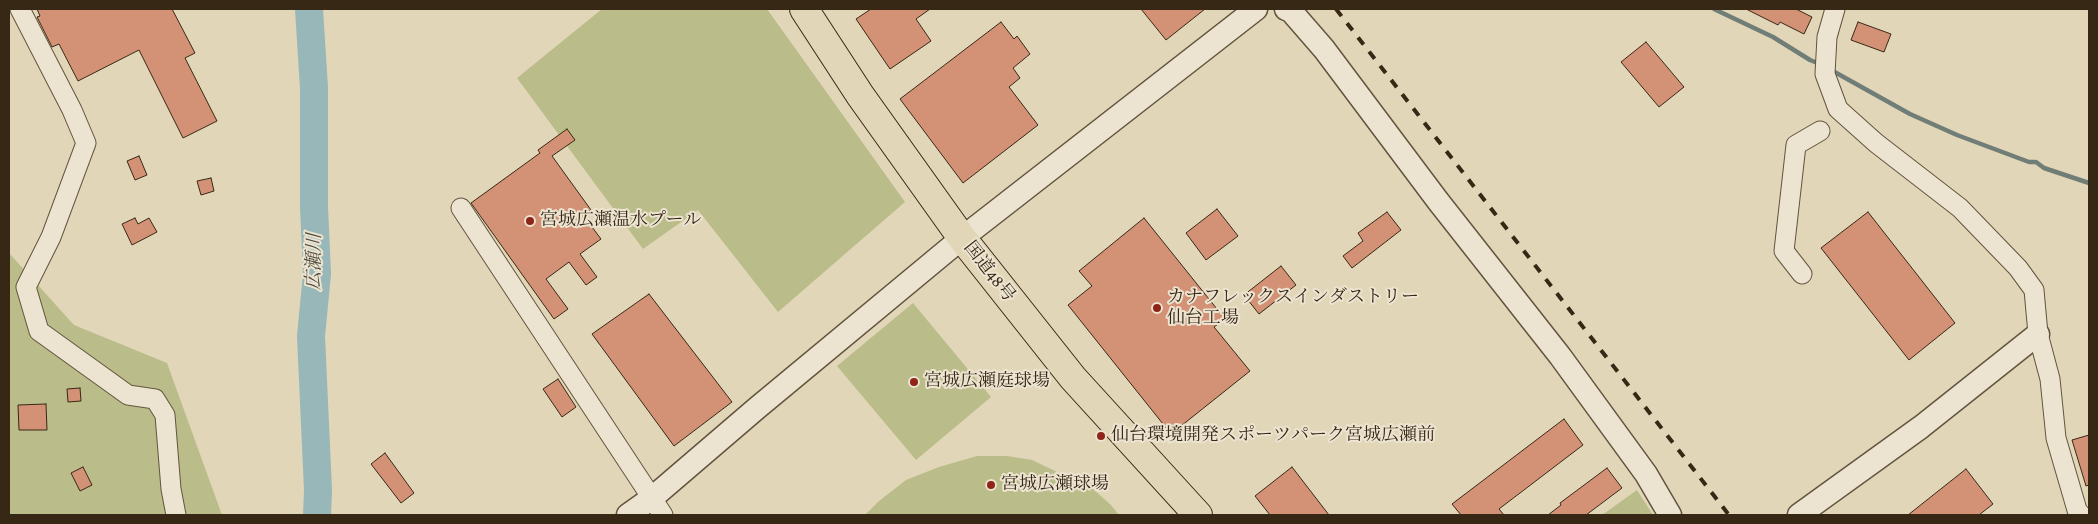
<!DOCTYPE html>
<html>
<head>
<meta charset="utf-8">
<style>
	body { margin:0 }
	#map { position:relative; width:2098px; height:524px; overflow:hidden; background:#e2d6b8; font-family:Alegreya,serif }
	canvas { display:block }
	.frame { position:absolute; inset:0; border:10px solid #372816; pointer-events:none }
</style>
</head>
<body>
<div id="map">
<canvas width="2098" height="524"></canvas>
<div class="frame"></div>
</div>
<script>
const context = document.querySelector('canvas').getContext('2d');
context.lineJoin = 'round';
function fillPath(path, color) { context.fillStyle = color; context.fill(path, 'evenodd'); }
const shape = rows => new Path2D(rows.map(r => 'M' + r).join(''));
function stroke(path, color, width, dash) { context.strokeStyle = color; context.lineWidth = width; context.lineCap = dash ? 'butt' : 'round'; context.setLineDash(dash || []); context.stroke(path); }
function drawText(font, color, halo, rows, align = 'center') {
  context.font = font + ' Alegreya,"Noto Serif JP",serif'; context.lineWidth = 4; context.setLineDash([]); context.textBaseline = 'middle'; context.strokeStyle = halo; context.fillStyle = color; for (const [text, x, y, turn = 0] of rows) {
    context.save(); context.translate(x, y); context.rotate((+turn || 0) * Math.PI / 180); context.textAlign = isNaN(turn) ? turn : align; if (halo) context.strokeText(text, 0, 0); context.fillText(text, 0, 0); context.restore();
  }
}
fillPath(shape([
	[602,9,767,9,905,202,778,312,698,210,643,249,517,78],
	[9,253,74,325,167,363,222,515,9,515],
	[913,303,991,397,916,460,837,366],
	[977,456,1007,456,1032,460,1093,489,1111,505,1119,515,865,515,879,501,906,480,939,467],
	[1637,490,1653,515,1602,515]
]), '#babc8a');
stroke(shape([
	[1714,9,1773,37,1810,60,1820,64],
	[1831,70,1910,114,1957,135,2029,162,2036,162,2044,168,2089,183]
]), '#717e78', 4.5);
stroke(shape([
	[309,9,314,88,314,207,317,274,311,336,318,490,317,515]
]), '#98b7b9', 28);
const building = shape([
	[37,9,172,9,195,53,185,58,217,121,183,138,139,50,78,81,59,44,52,47,37,17,40,16,37,9],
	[871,9,930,9,916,19,931,41,890,69,856,19,871,9],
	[1141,9,1205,9,1166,40,1141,9],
	[1746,9,1796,9,1812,17,1804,34,1780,22,1778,25,1746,9],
	[1001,22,1014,39,1017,36,1030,54,1013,68,1020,78,1009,87,1038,125,963,183,900,99,1001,22],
	[1858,22,1891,34,1884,52,1851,40,1858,22],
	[1646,42,1684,87,1659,107,1621,62,1646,42],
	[567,129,575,140,552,156,591,210,583,215,601,239,580,254,597,277,586,285,569,262,546,279,568,309,554,319,471,203,540,153,538,150,567,129],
	[139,156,147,175,135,180,127,161,139,156],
	[211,178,214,191,201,195,197,181,211,178],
	[1217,209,1238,236,1206,260,1186,233,1217,209],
	[1387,212,1401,230,1352,268,1343,256,1363,241,1358,233,1387,212],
	[1868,212,1955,323,1909,360,1821,248,1868,212],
	[135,218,138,224,149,218,157,232,132,245,122,224,135,218],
	[1144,218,1225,319,1214,327,1250,371,1171,434,1068,305,1092,286,1079,271,1144,218],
	[1281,266,1296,285,1259,314,1244,295,1281,266],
	[649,294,732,402,674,446,592,334,649,294],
	[558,379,576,407,562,417,543,389,558,379],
	[80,388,81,401,68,402,67,389,80,388],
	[46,404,47,430,19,430,18,405,46,404],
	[1564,419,1583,445,1499,509,1504,515,1461,515,1452,504,1564,419],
	[2089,435,2089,485,2086,486,2072,440,2089,435],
	[385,453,414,493,401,503,371,464,385,453],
	[83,467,92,485,80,491,71,473,83,467],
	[1292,467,1329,515,1270,515,1255,496,1292,467],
	[1607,468,1622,488,1586,515,1548,515,1561,505,1560,503,1607,468],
	[1966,469,1993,504,1979,515,1908,515,1966,469]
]);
fillPath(building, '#d39175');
stroke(building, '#372816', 1);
const minor = shape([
	[20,9,72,110,86,143,51,237,26,287,39,331,128,395,155,399,165,415,171,489,176,515],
	[1835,9,1827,37,1825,74,1838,109,1876,143,1960,208,2018,268,2034,290,2038,334,2050,379,2056,438,2077,510,2081,515],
	[461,208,663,515],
	[1802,274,1784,251,1796,145,1820,131]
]);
const tertiary = shape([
	[1286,9,1291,11,1324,49,1438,201,1560,356,1646,474,1670,515],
	[628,515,652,498,757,408,962,238,1256,9],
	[1799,515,1921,427,2038,334]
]);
const trunk = shape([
	[804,9,860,95,962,238,1073,378,1198,515]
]);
stroke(minor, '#62543e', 21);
stroke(tertiary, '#62543e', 25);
stroke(trunk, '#372816', 30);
stroke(minor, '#ece4d1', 19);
stroke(tertiary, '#ece4d1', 22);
stroke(trunk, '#e2d6b8', 28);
stroke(shape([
	[1336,9,1729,515]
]), '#372816', 4, [9, 9]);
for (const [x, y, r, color] of [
	[530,221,5,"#8f2418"],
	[1157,308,5,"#8f2418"],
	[914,382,5,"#8f2418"],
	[1101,436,5,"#8f2418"],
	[991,485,5,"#8f2418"]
]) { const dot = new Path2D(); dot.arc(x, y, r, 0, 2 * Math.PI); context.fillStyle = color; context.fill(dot); stroke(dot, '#ece4d1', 2); }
drawText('18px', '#372816', '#ece4d1', [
	["宮城広瀬温水プール",540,221],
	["カナフレックスインダストリー",1167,298],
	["仙台工場",1167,319],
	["宮城広瀬庭球場",924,382],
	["仙台環境開発スポーツパーク宮城広瀬前",1111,436],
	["宮城広瀬球場",1001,485]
], 'left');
drawText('18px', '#372816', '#ece4d1', [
	["国道48号",989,272,52]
]);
drawText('italic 19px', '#4f4c3f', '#ece4d1', [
	["広瀬川",315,262,-89]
]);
</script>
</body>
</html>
